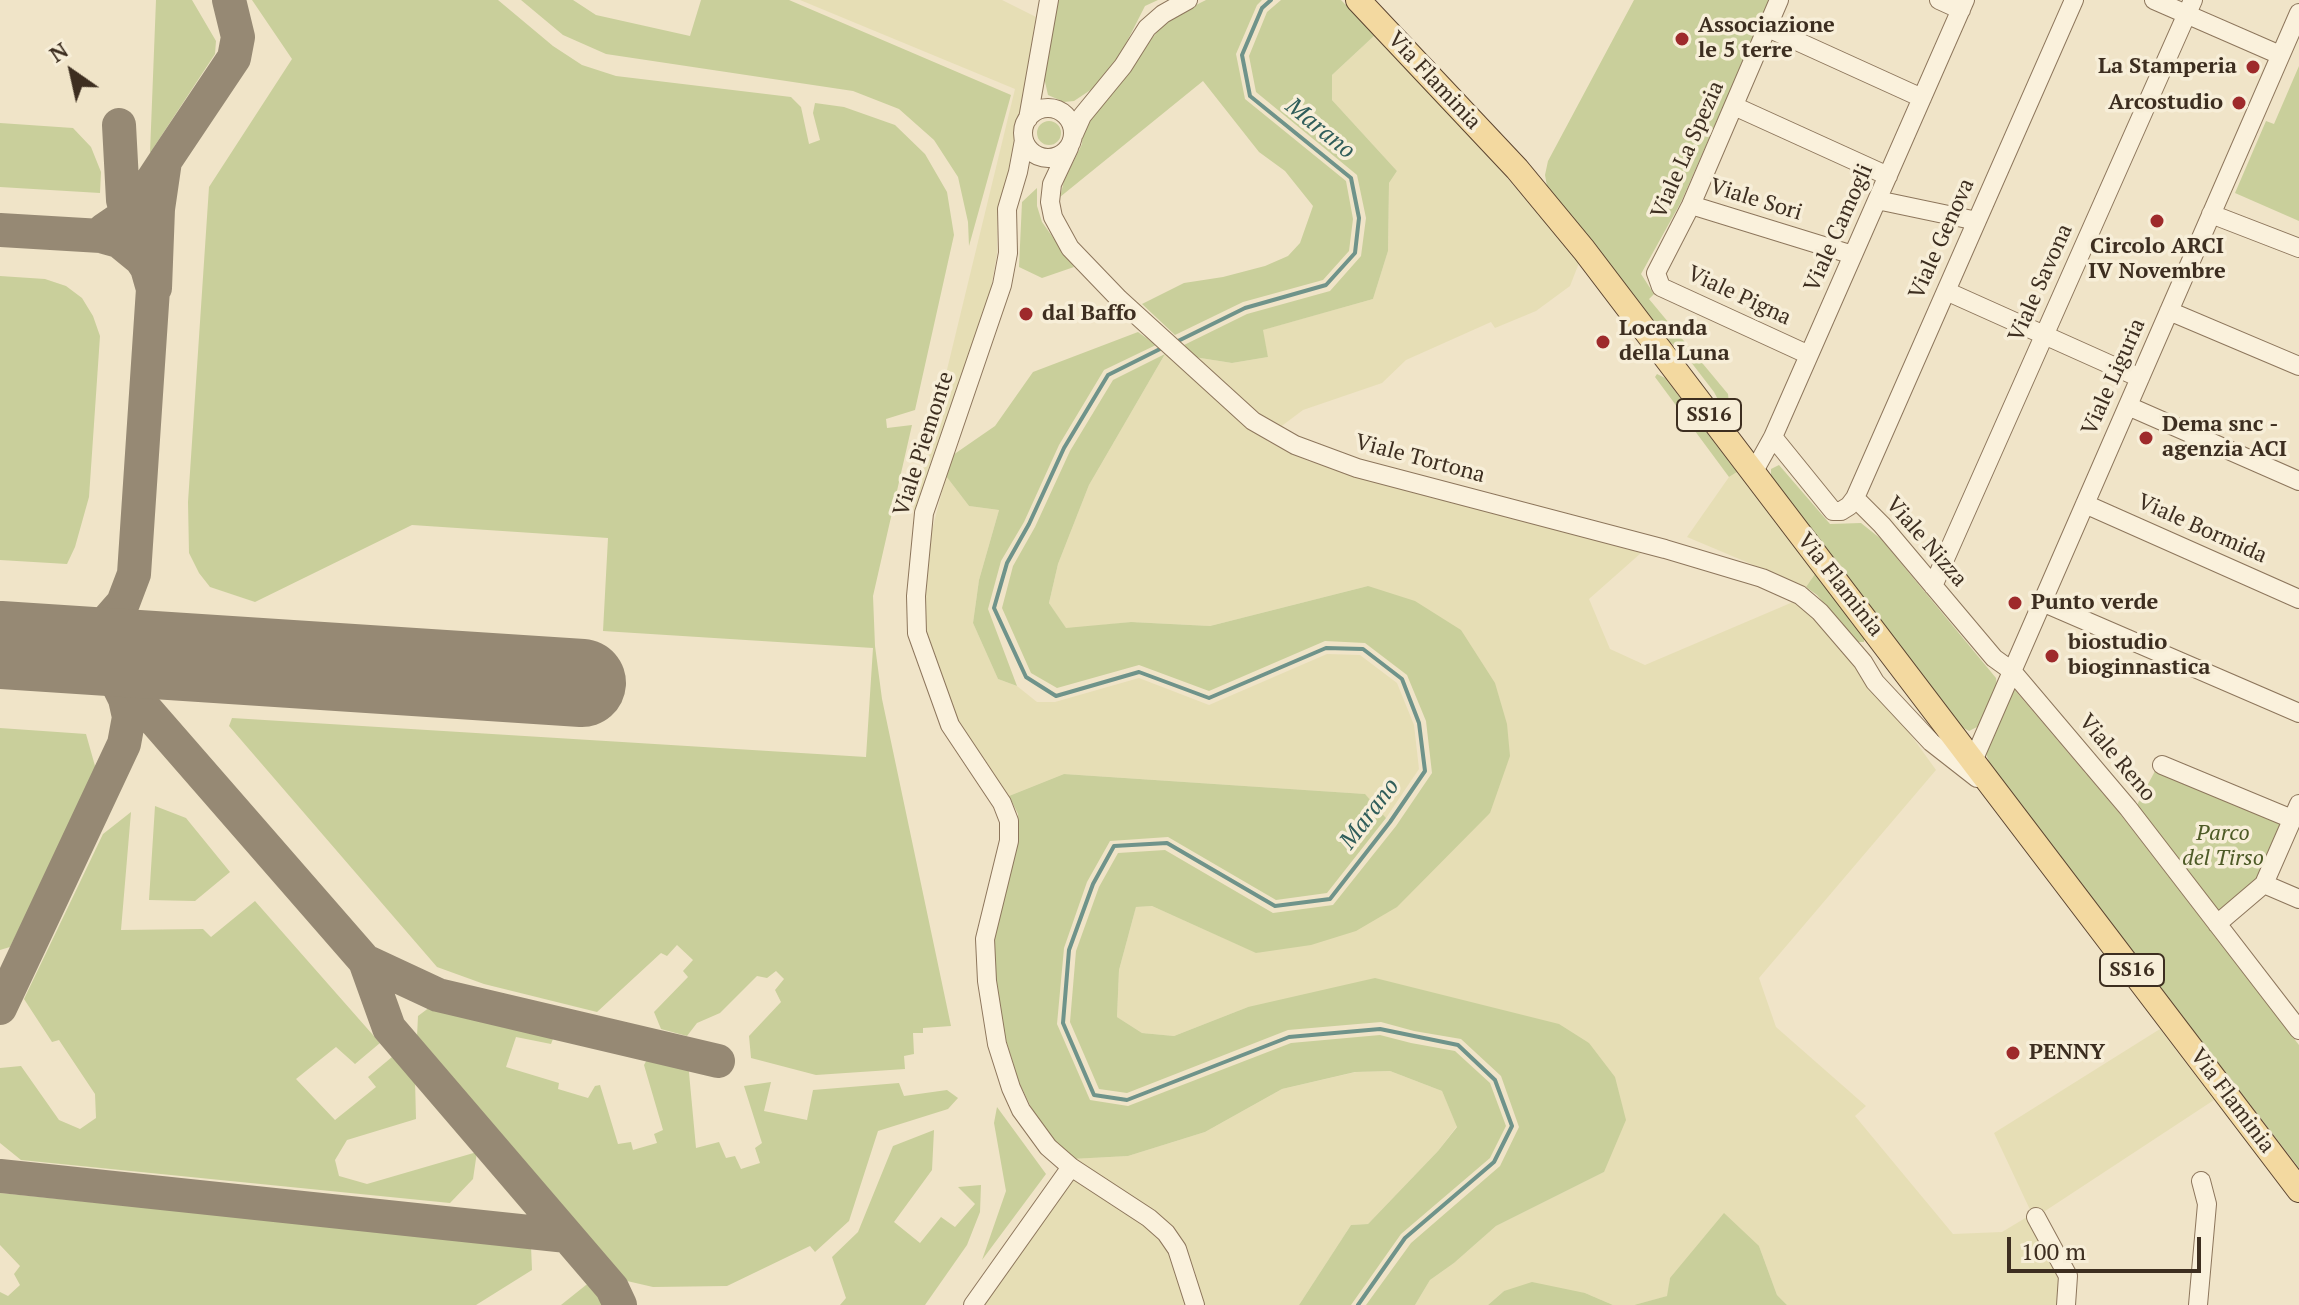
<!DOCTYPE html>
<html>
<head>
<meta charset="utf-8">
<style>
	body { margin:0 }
	#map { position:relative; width:2299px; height:1305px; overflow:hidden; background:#f0e4c8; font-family:"PT Serif",serif }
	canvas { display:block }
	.north { position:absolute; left:32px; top:32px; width:80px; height:80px; -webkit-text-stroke:6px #f7eed8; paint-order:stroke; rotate:326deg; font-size:22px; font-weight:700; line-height:32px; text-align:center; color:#3d2e20 }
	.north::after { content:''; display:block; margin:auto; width:28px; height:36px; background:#3d2e20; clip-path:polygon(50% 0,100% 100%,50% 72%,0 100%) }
	.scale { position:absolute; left:2007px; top:1237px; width:194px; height:36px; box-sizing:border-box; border:4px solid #3d2e20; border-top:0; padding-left:10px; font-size:24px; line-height:28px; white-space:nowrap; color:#3d2e20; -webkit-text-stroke:6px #f7eed8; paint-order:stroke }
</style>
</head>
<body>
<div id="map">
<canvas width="2299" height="1305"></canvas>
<div class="north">N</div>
<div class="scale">100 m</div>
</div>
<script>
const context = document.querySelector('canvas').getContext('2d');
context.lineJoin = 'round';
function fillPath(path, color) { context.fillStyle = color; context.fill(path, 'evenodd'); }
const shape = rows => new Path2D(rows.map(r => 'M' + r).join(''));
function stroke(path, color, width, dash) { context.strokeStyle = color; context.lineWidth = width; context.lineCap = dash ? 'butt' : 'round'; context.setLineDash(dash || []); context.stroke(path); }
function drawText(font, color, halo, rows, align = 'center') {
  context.font = font + ' "PT Serif",serif'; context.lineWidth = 7; context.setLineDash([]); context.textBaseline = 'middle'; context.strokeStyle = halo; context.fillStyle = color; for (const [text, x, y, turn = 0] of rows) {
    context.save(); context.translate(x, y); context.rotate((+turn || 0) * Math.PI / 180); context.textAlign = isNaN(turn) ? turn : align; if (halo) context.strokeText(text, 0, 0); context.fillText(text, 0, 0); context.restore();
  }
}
fillPath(shape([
	[800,0,1002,0,1036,17,1024,90,1027,106,1020,113,1013,132,1018,151,997,215,997,254,991,288,917,512,913,510,1015,89],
	[1375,35,1476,141,1579,263,1570,286,1536,311,1495,328,1491,322,1406,360,1382,383,1303,410,1279,428,1236,396,1194,357,1232,363,1268,357,1262,330,1373,299,1388,251,1389,183,1397,171,1332,100,1332,75],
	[1165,354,1269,442,1308,461,1641,553,1589,599,1610,649,1645,665,1793,602,1811,614,1908,731,1936,770,1759,978,1776,1027,1866,1106,1855,1116,1953,1234,2002,1232,2032,1214,1994,1133,2160,1029,2214,1100,2042,1213,2073,1305,1787,1305,1777,1295,1759,1246,1670,1278,1668,1296,1634,1305,1613,1305,1585,1293,1504,1291,1488,1305,1415,1305,1430,1280,1454,1263,1496,1226,1604,1172,1589,1043,1248,1007,1174,1036,1142,1033,1117,1017,1119,970,1136,907,1152,906,1257,953,1490,813,1368,586,1210,626,1131,622,1066,629,1049,603,1058,564,1089,485],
	[1737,472,1815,574,1806,587,1687,537,1729,477],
	[946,476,969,506,999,510,979,580,973,623,998,679,1017,686,1037,702,1055,702,1139,678,1209,705,1327,654,1360,655,1397,683,1414,725,1419,769,1386,818,1364,794,1064,774,1009,796,958,721,927,632,922,596,925,557],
	[1390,1071,1442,1091,1457,1126,1438,1151,1368,1224,1351,1225,1299,1305,1203,1305,1194,1269,1185,1250,1072,1159,1128,1156,1205,1132,1282,1089,1356,1072],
	[1071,1175,1122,1207,1160,1238,1171,1253,1187,1305,978,1305]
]), '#e6deb5');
fillPath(shape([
	[156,0,192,0,216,41,215,54,150,153],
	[252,0,498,0,553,46,582,65,616,76,791,97,801,107,809,144,820,140,813,113,815,103,844,107,895,125,925,154,947,192,954,235,915,410,886,419,887,428,912,425,873,596,875,646,882,699,951,1026,923,1028,923,1033,913,1033,914,1054,904,1056,905,1069,816,1075,751,1058,749,1036,781,1002,775,990,784,979,776,971,767,978,757,976,720,1013,697,1023,687,1036,661,1029,654,1012,688,977,683,971,693,960,677,945,667,956,661,953,597,1012,484,984,437,967,229,726,232,718,866,757,873,648,603,631,608,538,412,525,255,602,210,587,199,573,189,553,188,502,209,187,292,59],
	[521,0,573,0,596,15,690,36,701,0,789,0,1011,95,969,246,968,222,958,177,934,140,899,109,853,91,606,54,563,35],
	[1056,0,1158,0,1145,6,1113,69,1092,89,1074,101,1064,102,1048,95,1043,73],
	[1206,0,1262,0,1257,5,1236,54,1245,99,1346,181,1353,219,1349,251,1323,280,1243,302,1175,335,1142,304,1184,283,1223,277,1265,266,1288,256,1300,243,1313,206,1285,171,1259,152,1203,81,1060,197,1064,181,1082,144,1083,125,1161,27,1186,10],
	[1281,0,1341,0,1375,35,1332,75,1332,100,1397,171,1389,183,1388,251,1373,299,1263,330,1268,357,1232,363,1194,357,1184,345,1247,314,1330,291,1361,256,1366,218,1357,175,1256,92,1249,56,1267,12],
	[1634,0,1770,0,1681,202,1641,274,1654,294,1649,299,1728,394,1730,412,1726,415,1714,392,1684,353,1671,343,1547,186,1545,175,1548,161],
	[2299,66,2299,221,2235,193,2266,121,2274,124],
	'1037 133a12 12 0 1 1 24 0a12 12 0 1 1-24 0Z',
	[0,123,73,128,91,147,101,172,100,193,0,187],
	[1037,188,1037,206,1042,222,1074,267,1042,278,1019,267,1022,202],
	[0,276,45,279,66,286,82,298,93,316,100,336,89,497,75,547,67,564,0,560],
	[1138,332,1156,345,1104,370,1059,445,1024,522,1001,561,988,609,1017,686,998,679,973,623,979,580,999,510,969,506,946,476,953,455,995,426,1033,372],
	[1165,354,1089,485,1058,564,1049,603,1066,628,1131,622,1210,626,1368,586,1415,601,1461,630,1495,683,1507,724,1510,756,1490,813,1397,907,1356,931,1311,945,1256,953,1152,906,1136,907,1119,970,1117,1017,1142,1033,1174,1036,1248,1007,1375,978,1559,1024,1589,1043,1615,1077,1626,1120,1604,1172,1496,1226,1454,1263,1430,1280,1415,1305,1366,1305,1411,1243,1500,1166,1519,1127,1501,1076,1461,1039,1414,1031,1381,1022,1288,1030,1127,1093,1099,1089,1070,1022,1076,951,1099,887,1118,853,1165,850,1273,913,1333,905,1396,826,1432,773,1426,721,1407,675,1365,643,1325,641,1209,691,1139,665,1057,688,1031,673,1002,608,1013,566,1035,527,1070,451,1113,380],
	[1657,374,1665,378,1737,472,1729,477,1655,377],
	[1779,465,1830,524,1861,523,1881,539,1996,678,1997,687,1979,726,1969,731,1960,726,1771,479,1771,469],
	[1815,574,1864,636,1864,642,1858,642,1817,595,1806,587],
	[2014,689,2121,815,2299,1045,2299,1168,1992,769,1986,754],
	[0,728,86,734,97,773,10,947,0,950],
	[2155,771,2282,823,2259,876,2219,913,2137,805],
	[1064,774,1365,794,1386,818,1327,893,1276,900,1168,837,1110,841,1087,882,1064,948,1057,1024,1090,1100,1128,1106,1291,1043,1380,1035,1411,1043,1455,1051,1490,1083,1506,1126,1490,1158,1401,1234,1351,1305,1299,1305,1351,1225,1368,1224,1438,1151,1457,1127,1442,1091,1390,1071,1355,1072,1282,1089,1205,1132,1128,1156,1072,1159,1039,1124,1019,1082,1006,1040,993,980,993,941,1019,840,1018,814,1009,796],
	[155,806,186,818,230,872,195,901,149,900],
	[131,812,121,930,203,929,211,937,255,901,380,1043,355,1064,336,1047,296,1079,335,1120,376,1087,368,1077,392,1057,415,1080,416,1119,347,1140,335,1160,339,1176,367,1184,477,1152,473,1179,450,1203,21,1160,0,1143,0,1068,21,1066,59,1120,80,1129,96,1118,95,1094,59,1040,52,1042,24,999,103,834],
	[434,1004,556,1031,551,1044,516,1037,506,1067,559,1083,558,1089,588,1098,595,1086,600,1085,618,1144,631,1142,633,1150,657,1143,654,1134,663,1130,644,1065,650,1054,688,1062,696,1148,719,1142,726,1158,735,1156,741,1169,760,1163,755,1148,762,1143,744,1086,771,1082,764,1111,807,1120,813,1090,899,1083,904,1096,947,1090,958,1098,948,1109,878,1131,849,1221,815,1252,810,1246,727,1286,653,1287,627,1281,417,1037,418,1016],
	[997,1107,1046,1174,982,1260,1006,1191,994,1123],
	[934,1130,932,1170,894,1222,920,1243,941,1217,955,1227,975,1204,958,1187,981,1185,980,1212,967,1245,925,1305,840,1305,846,1298,832,1257,858,1232,893,1146],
	[0,1193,531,1246,532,1270,476,1305,0,1305,0,1292,8,1296,20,1285,14,1274,20,1266,0,1245],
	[1724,1213,1759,1246,1777,1295,1787,1305,1634,1305,1667,1296,1670,1278],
	[591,1281,609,1305,561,1305],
	[1532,1282,1585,1293,1613,1305,1488,1305,1504,1291]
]), '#c9cf9b');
stroke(shape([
	[1174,343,1245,308,1326,285,1355,253,1359,218,1351,178,1250,96,1242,55,1262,8,1271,0],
	[1162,348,1108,375,1064,448,1029,524,1007,563,994,608,1026,677,1056,696,1139,672,1209,698,1326,648,1363,649,1402,679,1419,723,1425,771,1390,822,1330,899,1275,906,1167,843,1114,846,1093,884,1069,950,1063,1023,1094,1095,1127,1100,1289,1037,1380,1029,1458,1045,1495,1080,1512,1126,1494,1162,1405,1238,1358,1305]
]), '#6f938a', 4);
stroke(shape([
	[119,125,123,200,130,226],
	[165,161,234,58,238,37,229,0],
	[0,230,101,236,119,241,141,259,147,268,153,289,134,574,123,603,102,627,75,641,49,647],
	[104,230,126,215,138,202,165,161,158,209,155,288],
	[61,649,93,661,127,688,365,961,389,1028,612,1288,620,1305],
	[365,961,438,995,718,1061],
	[0,1008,124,744,129,717,125,699,117,683],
	[0,1176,567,1236]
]), '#968974', 34);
stroke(shape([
	[0,645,582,683]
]), '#968974', 88);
const minor = shape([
	[1779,0,1691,205,1656,273,1661,287,1809,355],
	[1939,0,1961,10],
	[2154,0,2280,55],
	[1768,28,1922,98],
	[1734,106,1888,176],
	'1023 133a25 25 0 1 1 50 0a25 25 0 1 1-50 0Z',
	[1028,119,1049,0],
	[1074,134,1082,116,1123,66,1147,28,1163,14,1188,0],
	[1024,140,1018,172,1007,209,1008,253,1002,285,924,513,916,596,917,633,950,725,1002,803,1009,821,1009,841,985,939,987,981,997,1044,1011,1088,1021,1110,1048,1147,1071,1167,1149,1218,1166,1233,1177,1249,1195,1305],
	[1069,148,1052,184,1050,202,1053,217,1070,248,1119,299,1253,421,1295,445,1357,468,1665,549,1762,578,1800,595,1820,612,1863,662,1875,682,1931,742,1977,778],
	[1877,200,1977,221],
	[1691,205,1853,255],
	[2211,214,2299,248],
	[1946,291,2140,378],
	[2169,311,2299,366],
	[2128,406,2299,481],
	[1773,437,1833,511,1841,511,1849,506,1855,498,2074,0],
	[1753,473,1773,437,1965,0],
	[1855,498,1882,525,1994,658,2012,671,2128,808,2299,1030],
	[2085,504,2299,599],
	[1933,586,2193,0],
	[2042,602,2299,713],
	[1973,761,2299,13],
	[2162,765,2292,819],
	[2264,884,2299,899],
	[2217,924,2264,884,2299,804],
	[2036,1217,2068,1276,2066,1305],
	[973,1305,1071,1167],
	[2198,1305,2207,1204,2201,1181]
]);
const major = shape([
	[1358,0,1517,169,1584,250,2299,1190]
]);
stroke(minor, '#8d765c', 20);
stroke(major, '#5b4430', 26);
stroke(minor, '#faf1dc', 18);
stroke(major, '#f3d9a0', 24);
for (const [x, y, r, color] of [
	[1682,39,8,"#9e2a2b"],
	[2253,67,8,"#9e2a2b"],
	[2239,103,8,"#9e2a2b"],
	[2157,221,8,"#9e2a2b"],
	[1026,314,8,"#9e2a2b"],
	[1603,342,8,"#9e2a2b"],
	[2146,438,8,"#9e2a2b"],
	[2015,603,8,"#9e2a2b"],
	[2052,656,8,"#9e2a2b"],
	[2013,1053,8,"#9e2a2b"]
]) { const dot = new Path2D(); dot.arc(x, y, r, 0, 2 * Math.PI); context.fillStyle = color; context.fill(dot); stroke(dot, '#f7eed8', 3); }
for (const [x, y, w] of [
	[1709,415,64],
	[2132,970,64]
]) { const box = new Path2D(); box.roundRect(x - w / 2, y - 16, w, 32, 6); context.fillStyle = '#f7eed8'; context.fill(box); stroke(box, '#3d2e20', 2); }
drawText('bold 20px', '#3d2e20', null, [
	["SS16",1709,415],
	["SS16",2132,970]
]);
drawText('bold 22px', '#3d2e20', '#f7eed8', [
	["Associazione",1698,26],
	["le 5 terre",1698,51],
	["La Stamperia",2237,67,"right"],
	["Arcostudio",2223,103,"right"],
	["Circolo ARCI",2157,247,"center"],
	["IV Novembre",2157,272,"center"],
	["dal Baffo",1042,314],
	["Locanda",1619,329],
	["della Luna",1619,354],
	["Dema snc -",2162,425],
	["agenzia ACI",2162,450],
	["Punto verde",2031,603],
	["biostudio",2068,643],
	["bioginnastica",2068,668],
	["PENNY",2029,1053]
], 'left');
drawText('22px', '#3d2e20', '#f7eed8', [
	["Via Flaminia",1434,81,47],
	["Viale La Spezia",1688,150,-66],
	["Viale Sori",1756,200,17],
	["Viale Camogli",1839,228,-66],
	["Viale Genova",1942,239,-66],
	["Viale Savona",2041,283,-66],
	["Viale Pigna",1739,296,25],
	["Viale Liguria",2114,377,-66],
	["Viale Piemonte",924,444,-72],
	["Viale Tortona",1420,459,15],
	["Viale Bormida",2202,529,24],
	["Viale Nizza",1926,542,49],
	["Via Flaminia",1840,585,52],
	["Viale Reno",2117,758,50],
	["Via Flaminia",2232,1101,53]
]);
drawText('italic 22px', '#4d5a26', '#f7eed8', [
	["Parco",2223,834],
	["del Tirso",2223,859]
]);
drawText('italic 24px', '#2f5d5a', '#f7eed8', [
	["Marano",1320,129,39],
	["Marano",1370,814,-53]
]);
</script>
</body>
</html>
